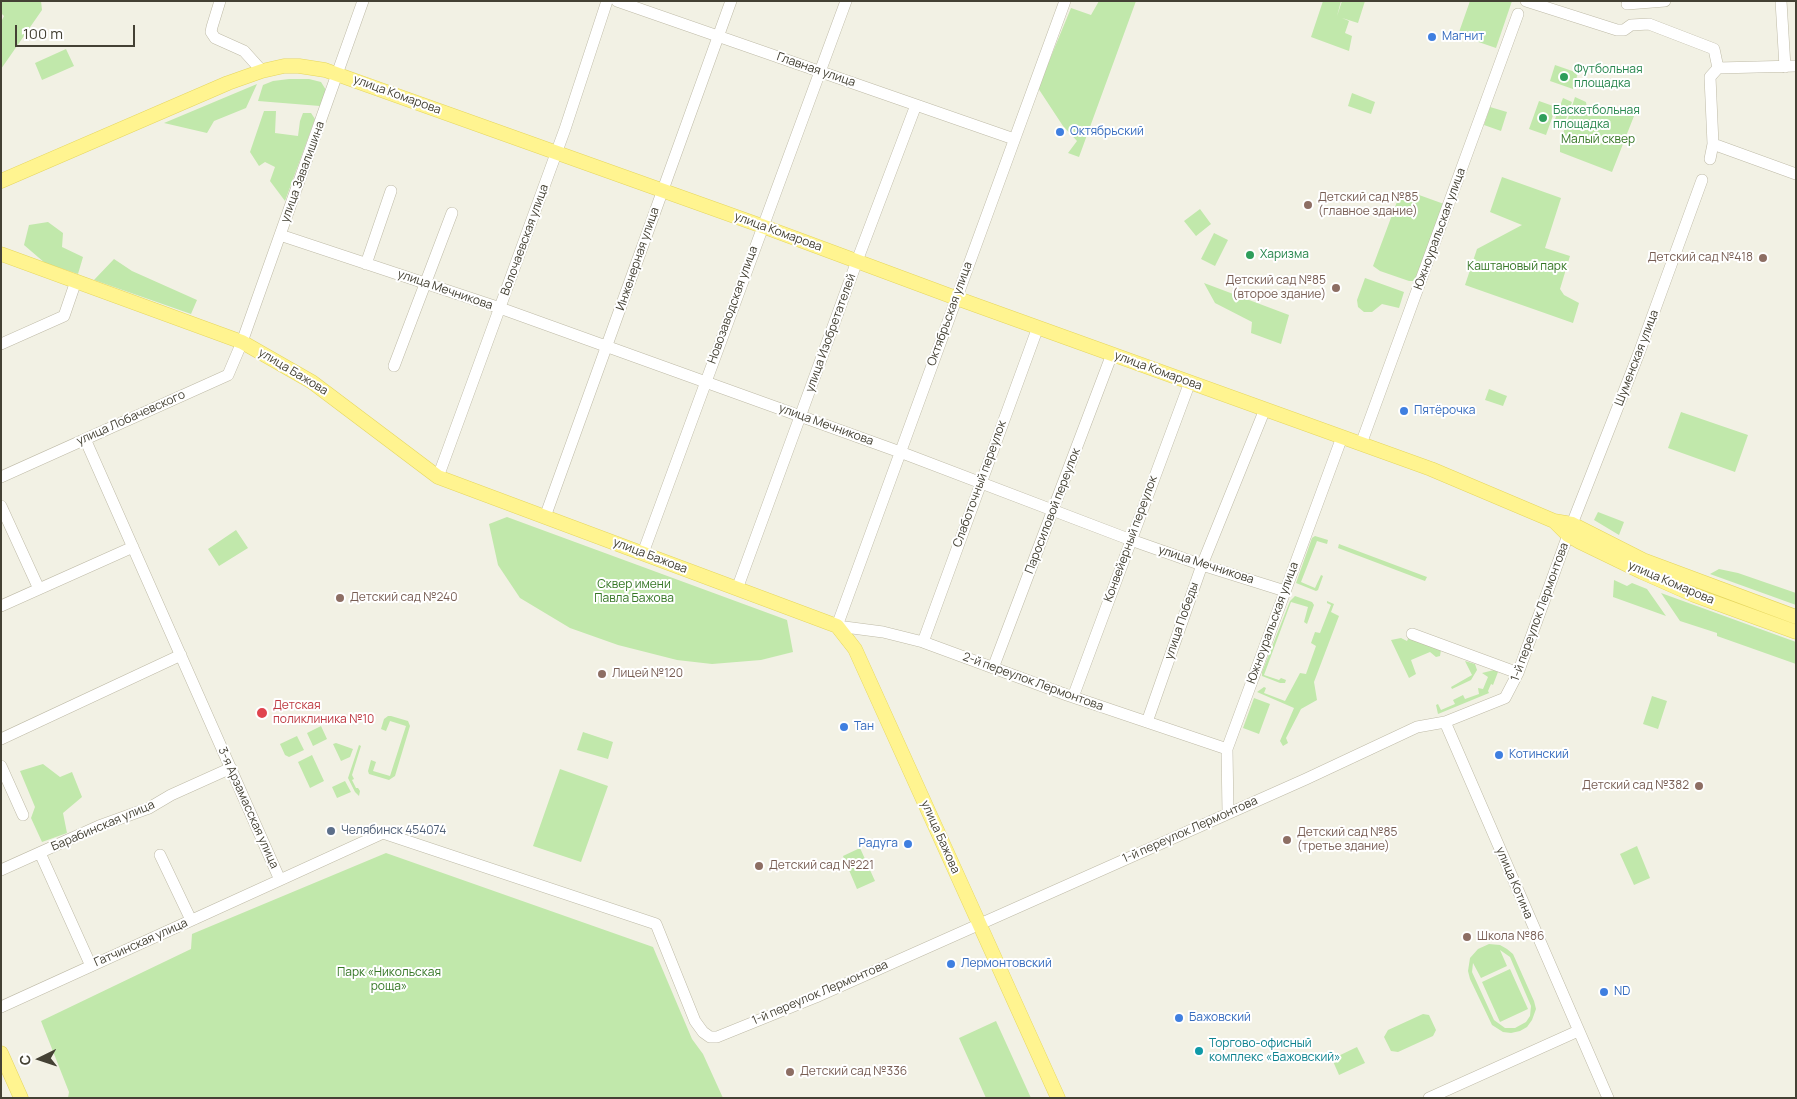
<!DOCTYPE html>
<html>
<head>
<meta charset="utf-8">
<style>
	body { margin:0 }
	#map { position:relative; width:1797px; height:1099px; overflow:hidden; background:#f2f1e4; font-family:Manrope,sans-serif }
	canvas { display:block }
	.frame { position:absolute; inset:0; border:2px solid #444134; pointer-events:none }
	.north { position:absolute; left:15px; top:1034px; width:50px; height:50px; -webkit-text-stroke:4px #fff; paint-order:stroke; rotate:266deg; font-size:14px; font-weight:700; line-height:20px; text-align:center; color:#444134 }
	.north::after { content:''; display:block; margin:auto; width:18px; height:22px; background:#444134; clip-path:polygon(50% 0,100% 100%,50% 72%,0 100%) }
	.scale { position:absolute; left:15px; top:25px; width:120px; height:22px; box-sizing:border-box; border:2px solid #444134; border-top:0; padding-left:6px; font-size:15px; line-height:18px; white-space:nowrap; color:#444134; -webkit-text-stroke:4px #fff; paint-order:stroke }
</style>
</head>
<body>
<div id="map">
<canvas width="1797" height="1099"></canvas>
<div class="frame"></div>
<div class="north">С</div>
<div class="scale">100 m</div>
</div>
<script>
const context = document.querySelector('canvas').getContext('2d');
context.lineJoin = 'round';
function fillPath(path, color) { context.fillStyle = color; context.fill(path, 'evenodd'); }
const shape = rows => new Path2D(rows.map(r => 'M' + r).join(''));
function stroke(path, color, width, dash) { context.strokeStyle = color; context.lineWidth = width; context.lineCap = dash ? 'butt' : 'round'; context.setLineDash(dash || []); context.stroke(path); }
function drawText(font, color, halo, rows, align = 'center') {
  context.font = font + ' Manrope,sans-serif'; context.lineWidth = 4; context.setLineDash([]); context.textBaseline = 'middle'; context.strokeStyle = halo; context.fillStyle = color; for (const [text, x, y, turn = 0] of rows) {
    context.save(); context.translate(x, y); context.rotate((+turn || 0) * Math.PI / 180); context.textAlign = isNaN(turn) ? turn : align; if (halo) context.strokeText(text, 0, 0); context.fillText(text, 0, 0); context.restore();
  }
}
fillPath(shape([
	[1,1,41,1,42,10,1,69,1,22,4,16,1,13],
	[1099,1,1136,1,1079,157,1068,153,1077,141,1063,126,1038,88,1071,8,1091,15],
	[1323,1,1341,1,1337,16,1342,1,1365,1,1358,23,1342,18,1349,21,1345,33,1352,36,1349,51,1311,37],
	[1470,1,1512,1,1496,48,1458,35],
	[66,49,74,66,42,80,35,63],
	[1555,65,1578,73,1573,89,1550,81],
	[289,79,309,79,321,82,326,90,320,106,258,101,263,85,273,81],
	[257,84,246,108,214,121,207,133,164,123],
	[1352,93,1375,102,1371,114,1348,106],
	[1575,97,1586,102,1588,116,1634,116,1612,172,1560,152,1560,143],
	[1563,98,1572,102,1564,125,1554,122],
	[1539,101,1556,107,1546,135,1529,129],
	[1490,107,1507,112,1501,131,1484,125],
	[264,111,276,111,275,133,298,136,300,121,303,113,311,113,315,119,285,201,270,181,275,167,265,162,259,166,250,152],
	[1502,177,1561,198,1545,248,1570,256,1560,289,1564,295,1579,303,1573,323,1465,285,1477,249,1522,225,1490,212],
	[1401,191,1408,191,1444,204,1416,281,1409,281,1380,271,1373,266],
	[1200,209,1211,224,1196,236,1184,221],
	[48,222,63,233,62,247,83,257,78,274,45,263,24,245,29,225],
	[1214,233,1228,240,1215,266,1201,259],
	[114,259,132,271,197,300,191,314,94,280],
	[1365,278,1404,292,1399,308,1382,304,1372,312,1364,312,1358,307,1357,300],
	[1204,283,1289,315,1281,344,1251,333,1252,322,1215,303],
	[1489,389,1507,396,1503,406,1485,400],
	[1681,412,1748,435,1735,472,1668,448],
	[1598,512,1624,522,1619,535,1594,520],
	[507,517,787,620,793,652,761,660,712,664,677,660,618,645,570,628,520,598,498,565,489,524],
	[236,530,248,548,219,566,208,549],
	[1315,536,1328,540,1327,544,1317,541,1301,582,1315,588,1321,575,1323,576,1318,590,1316,591,1296,583,1312,538],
	[1339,544,1427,577,1425,581,1338,548],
	[1719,569,1738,573,1796,593,1796,605,1710,574],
	[1614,580,1627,586,1632,583,1647,589,1666,616,1613,597],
	[1661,593,1796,642,1796,664,1717,636,1717,633,1680,621],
	[1295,596,1312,602,1314,605,1307,624,1304,622,1308,607,1291,602,1264,675,1279,680,1281,678,1286,680,1285,683,1280,683,1262,676,1262,672,1290,601],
	[1327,601,1334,604,1331,612,1339,616,1314,682,1317,700,1301,709,1286,738,1288,743,1283,746,1280,741,1294,708,1257,692,1264,687,1266,688,1264,693,1285,701,1300,673,1306,674,1316,646,1311,643,1315,632,1320,633,1331,605,1327,603],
	[1409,637,1441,650,1440,656,1436,657,1430,652,1411,660,1416,674,1409,678,1391,640,1401,638,1407,641],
	[1465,661,1475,664,1477,670,1471,680,1452,689,1451,687,1472,675],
	[1494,670,1498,672,1493,685,1491,684,1488,691,1489,693,1438,714,1436,705,1438,704,1441,710,1455,704,1453,700,1463,695,1465,699,1479,694,1478,688,1483,689,1488,677,1482,673],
	[1652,696,1667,701,1658,729,1643,724],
	[1254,698,1270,704,1259,734,1243,728],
	[388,716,391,716,408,721,410,726,395,776,389,780,369,774,368,771,371,760,376,762,373,771,390,776,406,726,390,721,386,731,381,729,384,719],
	[321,726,327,739,313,746,307,733],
	[583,732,613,742,608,759,577,750],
	[297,736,304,750,289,757,285,755,280,744],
	[336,743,353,749,350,757,341,761,333,744],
	[359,745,361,746,352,775,354,779,352,780,356,788,358,788,360,791,359,796,355,792,348,778],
	[312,755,324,781,310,788,298,762],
	[43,764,60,777,72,772,82,797,63,813,67,833,42,842,31,818,35,807,20,771],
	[560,769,608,786,581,862,533,846],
	[345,781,351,792,337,798,332,787],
	[1637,846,1650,878,1634,885,1620,854],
	[860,848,875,881,857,889,843,856],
	[386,853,653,947,692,1039,703,1054,723,1098,68,1098,69,1092,41,1021,191,949,192,934],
	[1489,944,1500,945,1507,949,1513,954,1534,1001,1536,1009,1532,1020,1527,1027,1520,1031,1511,1033,1503,1032,1492,1025,1470,979,1468,971,1470,958,1478,949],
	[1500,950,1510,957,1531,1006,1530,1016,1526,1022,1515,1028,1505,1028,1494,1020,1472,972,1473,963,1481,978,1507,966],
	[1510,969,1528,1009,1500,1022,1482,982],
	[1423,1014,1429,1015,1436,1030,1433,1036,1398,1052,1391,1051,1384,1037,1388,1030],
	[996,1021,1031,1098,986,1098,959,1038],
	[1357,1047,1365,1063,1339,1075,1332,1059]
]), '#c1e8ab');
const minor = shape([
	[220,1,212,27,211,32,215,38,244,51,262,71],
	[617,1,1014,139],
	[1065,1,837,626,883,632,923,642,1067,695,1227,749],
	[1526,1,1617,30,1624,30,1631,25,1649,24,1714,49,1718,68],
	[1781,1,1785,67],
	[1627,4,1665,1],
	[1718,68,1796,66],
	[1713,144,1796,174],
	[1710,159,1713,144,1710,77,1718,68],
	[280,235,500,308,900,452,1131,540,1202,565,1285,591],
	[366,264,391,191],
	[1,344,64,316,76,281],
	[394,366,452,213],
	[85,439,280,880,383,833,656,924,695,1021,703,1032,710,1037,717,1037,816,997,1306,779,1417,727,1445,722,1505,698,1518,673,1568,535],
	[1361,444,1518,14],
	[1,477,228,375,242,342,363,1],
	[438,477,565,129,607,1],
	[1,506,39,589],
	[545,517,731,1],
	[1572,524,1639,353,1702,180],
	[643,553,846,1],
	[737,589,857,261,916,105],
	[1,606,133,547],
	[1412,634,1518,673],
	[923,642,1038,327],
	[993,668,1112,354],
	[1073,697,1190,382],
	[1147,722,1202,565,1265,409],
	[1445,722,1608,1098],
	[1,739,181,655],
	[1,766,23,815],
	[1228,813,1227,749,1342,437],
	[40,853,91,966],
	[160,855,191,920],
	[1,870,99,826,149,808,171,795,231,768],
	[1,1007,280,880],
	[1429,1098,1578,1031]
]);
const major = shape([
	[1,181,228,83,262,71,284,66,299,66,325,70,762,226,956,298,1431,469,1554,521,1572,524,1643,560,1796,617],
	[1,254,242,342,312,382,438,477,837,626,855,649,1058,1098],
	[1554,521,1568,535,1580,542,1642,572,1694,595,1796,632],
	[1,1053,21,1098]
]);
stroke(minor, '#bebaa6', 12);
stroke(major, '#e5d65e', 15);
stroke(minor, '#fff', 11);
stroke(major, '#fff490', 14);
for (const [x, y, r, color] of [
	[1432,37,5,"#3f7fe0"],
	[1564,77,5,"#2e9e5b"],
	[1543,118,5,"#2e9e5b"],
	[1060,132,5,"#3f7fe0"],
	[1308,205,5,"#8d6e63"],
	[1250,255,5,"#2e9e5b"],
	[1763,258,5,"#8d6e63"],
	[1336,288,5,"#8d6e63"],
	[1404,411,5,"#3f7fe0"],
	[340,598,5,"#8d6e63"],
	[602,674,5,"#8d6e63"],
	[262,713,6,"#e0444e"],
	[844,727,5,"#3f7fe0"],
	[1499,755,5,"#3f7fe0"],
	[1699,786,5,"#8d6e63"],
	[331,831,5,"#5c6f8a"],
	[1287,840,5,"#8d6e63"],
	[908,844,5,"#3f7fe0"],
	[759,866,5,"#8d6e63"],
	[1467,937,5,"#8d6e63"],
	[951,964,5,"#3f7fe0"],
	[1604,992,5,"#3f7fe0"],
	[1179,1018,5,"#3f7fe0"],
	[1199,1051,5,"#0f9aa8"],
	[790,1072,5,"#8d6e63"]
]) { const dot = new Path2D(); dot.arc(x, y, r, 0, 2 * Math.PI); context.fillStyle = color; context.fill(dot); stroke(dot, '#fff', 2); }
drawText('12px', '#366cbe', '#fff', [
	["Магнит",1442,37],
	["Октябрьский",1070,132],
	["Пятёрочка",1414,411],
	["Тан",854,727],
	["Котинский",1509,755],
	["Радуга",898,844,"right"],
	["Лермонтовский",961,964],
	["ND",1614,992],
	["Бажовский",1189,1018]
], 'left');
drawText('12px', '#444134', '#fff', [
	["Главная улица",816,70,19],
	["улица Комарова",397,95,20],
	["улица Завалишина",303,172,-70],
	["Южноуральская улица",1440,229,-70],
	["улица Комарова",778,232,20],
	["Волочаевская улица",525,240,-70],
	["Инженерная улица",638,259,-71],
	["улица Мечникова",445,290,19],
	["Новозаводская улица",733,305,-70],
	["Октябрьская улица",950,314,-70],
	["улица Изобретателей",831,333,-70],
	["Шуменская улица",1637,358,-69],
	["улица Комарова",1158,371,20],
	["улица Бажова",293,372,31],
	["улица Лобачевского",131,418,-24],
	["улица Мечникова",826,425,20],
	["Слаботочный переулок",980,484,-70],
	["Паросиловой переулок",1053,511,-69],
	["Конвейерный переулок",1131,539,-70],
	["улица Бажова",650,556,21],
	["улица Мечникова",1206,565,18],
	["улица Комарова",1671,583,23],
	["1-й переулок Лермонтова",1540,612,-70],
	["улица Победы",1182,621,-71],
	["Южноуральская улица",1273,623,-70],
	["2-й переулок Лермонтова",1033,682,20],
	["3-я Арзамасская улица",248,808,66],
	["Барабинская улица",103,826,-23],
	["1-й переулок Лермонтова",1190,830,-24],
	["улица Бажова",940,837,66],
	["улица Котина",1514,883,67],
	["Гатчинская улица",141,943,-24],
	["1-й переулок Лермонтова",820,993,-23]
]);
drawText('12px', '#27864d', '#fff', [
	["Футбольная",1574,70],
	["площадка",1574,84],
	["Баскетбольная",1553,111],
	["площадка",1553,125],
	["Харизма",1260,255]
], 'left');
drawText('12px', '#367726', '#fff', [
	["Малый сквер",1598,140],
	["Каштановый парк",1517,267],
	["Сквер имени",634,585],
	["Павла Бажова",634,599],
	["Парк «Никольская",389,973],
	["роща»",389,987]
]);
drawText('12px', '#785e54', '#fff', [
	["Детский сад №85",1318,198],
	["(главное здание)",1318,212],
	["Детский сад №418",1753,258,"right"],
	["Детский сад №85",1326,281,"right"],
	["(второе здание)",1326,295,"right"],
	["Детский сад №240",350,598],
	["Лицей №120",612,674],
	["Детский сад №382",1689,786,"right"],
	["Детский сад №85",1297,833],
	["(третье здание)",1297,847],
	["Детский сад №221",769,866],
	["Школа №86",1477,937],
	["Детский сад №336",800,1072]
], 'left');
drawText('12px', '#be3a42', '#fff', [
	["Детская",273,706],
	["поликлиника №10",273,720]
], 'left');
drawText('12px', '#4e5e75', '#fff', [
	["Челябинск 454074",341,831]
], 'left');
drawText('12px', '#0d838f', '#fff', [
	["Торгово-офисный",1209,1044],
	["комплекс «Бажовский»",1209,1058]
], 'left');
</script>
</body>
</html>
